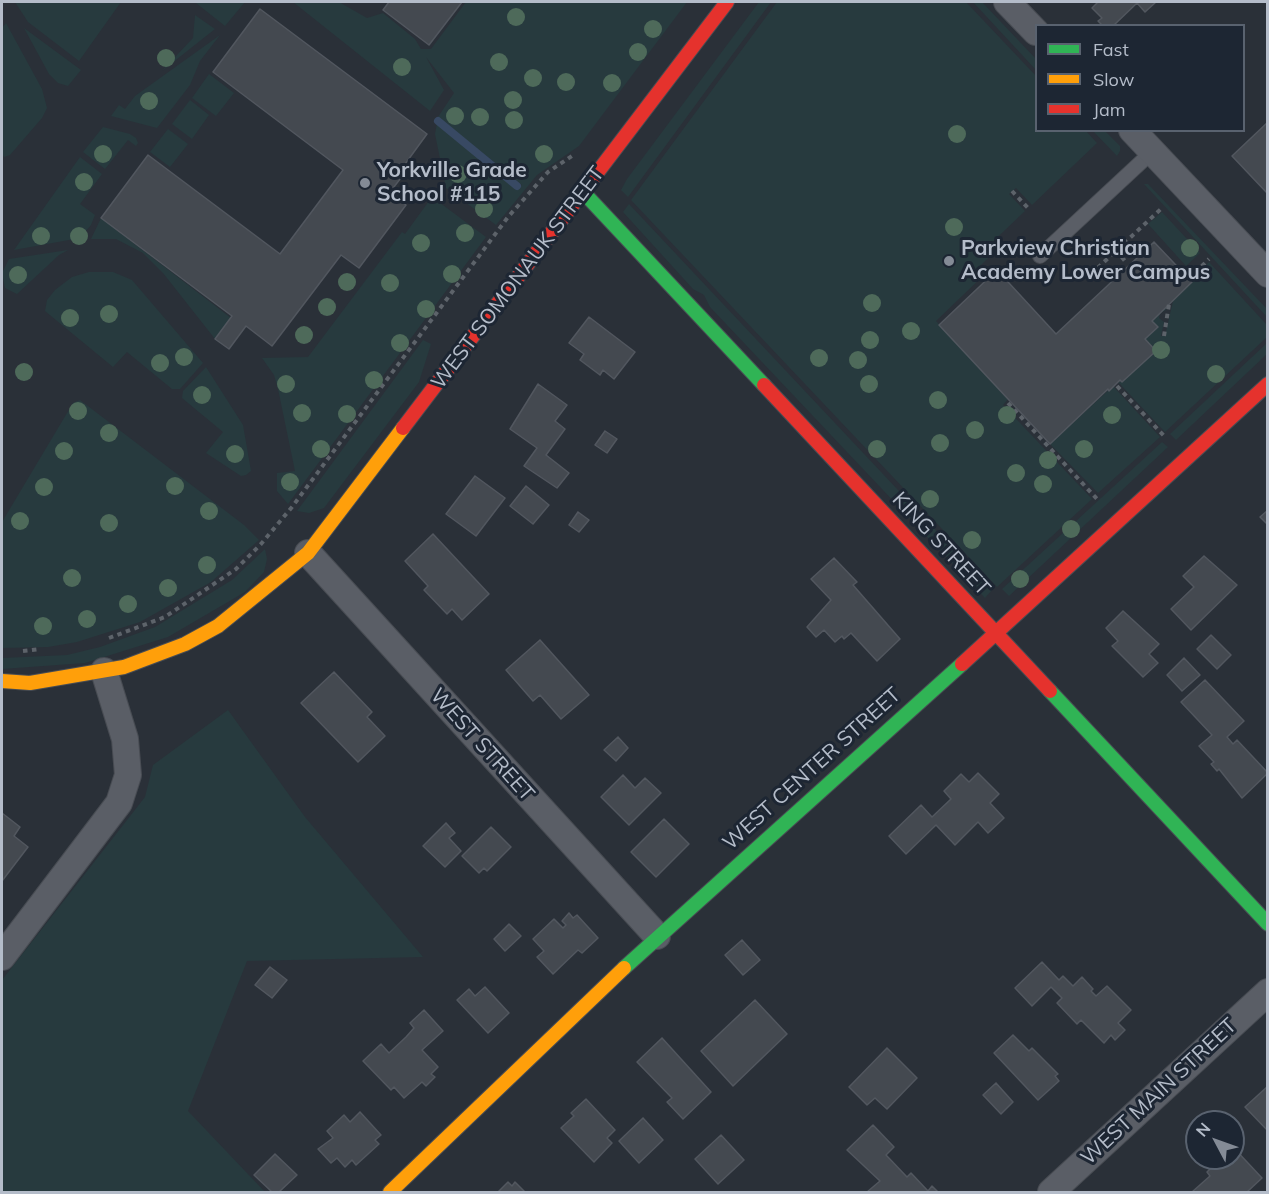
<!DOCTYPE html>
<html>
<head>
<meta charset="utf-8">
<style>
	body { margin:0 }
	#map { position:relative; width:1269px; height:1194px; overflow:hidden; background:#2a3038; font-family:Mulish,sans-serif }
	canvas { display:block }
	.frame { position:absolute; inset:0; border:3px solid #b4bcc9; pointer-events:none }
	.legend { position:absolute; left:1035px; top:24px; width:210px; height:108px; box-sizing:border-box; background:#1d2633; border:2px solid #59626f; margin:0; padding:8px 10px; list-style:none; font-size:18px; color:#b4bcc9 }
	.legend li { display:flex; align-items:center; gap:12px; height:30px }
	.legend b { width:30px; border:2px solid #59626f }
	.north { position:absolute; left:1185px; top:1110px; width:60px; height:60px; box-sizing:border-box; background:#1d2633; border:2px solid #59626f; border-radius:50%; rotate:311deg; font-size:16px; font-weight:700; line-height:24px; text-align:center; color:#b4bcc9 }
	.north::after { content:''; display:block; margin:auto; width:21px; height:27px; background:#848b96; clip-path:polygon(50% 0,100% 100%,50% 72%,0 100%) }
</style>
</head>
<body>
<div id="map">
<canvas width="1269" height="1194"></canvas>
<div class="frame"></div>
<ul class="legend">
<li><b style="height:8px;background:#30b455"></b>Fast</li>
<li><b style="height:8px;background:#ff9f0a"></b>Slow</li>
<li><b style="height:8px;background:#e5322d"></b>Jam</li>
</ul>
<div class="north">N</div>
</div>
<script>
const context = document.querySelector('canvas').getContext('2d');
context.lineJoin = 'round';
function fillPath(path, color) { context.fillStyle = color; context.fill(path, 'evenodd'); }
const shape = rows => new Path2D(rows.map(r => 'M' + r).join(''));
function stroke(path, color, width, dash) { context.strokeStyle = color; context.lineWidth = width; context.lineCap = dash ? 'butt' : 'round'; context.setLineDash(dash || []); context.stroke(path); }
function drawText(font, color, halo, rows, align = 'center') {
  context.font = font + ' Mulish,sans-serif'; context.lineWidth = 6; context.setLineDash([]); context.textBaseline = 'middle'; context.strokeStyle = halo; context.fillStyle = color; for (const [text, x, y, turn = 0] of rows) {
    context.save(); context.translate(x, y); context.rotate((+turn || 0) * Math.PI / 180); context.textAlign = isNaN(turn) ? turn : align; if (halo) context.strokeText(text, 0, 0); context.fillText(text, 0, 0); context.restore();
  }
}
fillPath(shape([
	[15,2,121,2,79,61,28,22],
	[197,2,245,2,225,26,196,3],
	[293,2,339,2,367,18,383,13,415,39,421,49,431,49,466,2,687,2,579,146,537,175,496,225,446,188,435,134,437,123,518,189,522,185,438,117,454,93,426,57,444,90,430,111],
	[759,2,771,2,628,197,621,190,627,179],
	[777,2,966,2,1036,76,1036,130,1086,131,1097,143,1032,205,1016,188,1009,194,1025,211,982,252,988,258,980,266,986,273,936,321,1008,399,1003,405,1092,499,997,587,631,200],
	[973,2,982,2,1036,59,1036,70],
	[195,15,215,29,162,71,193,38],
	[6,23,42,89,47,108,42,118,10,155,4,157,2,154,2,28],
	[24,28,81,70,68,86,58,83,49,74],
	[220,35,200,61,190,85,157,128,111,116,119,105,125,109,135,96],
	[209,74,234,93,216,116,192,98],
	[190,100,209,115,192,139,172,124],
	[103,127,130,134,136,138,138,143,136,146,128,140,105,169,83,152],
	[168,129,188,144,170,167,150,152],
	[1093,131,1105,131,1120,146,1120,151,1117,156],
	[80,157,102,174,80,204,95,215,91,225,80,238,14,250],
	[1144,184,1148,184,1267,309,1267,317],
	[432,197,486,237,288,504,277,491,277,473,295,471,278,389,274,375,262,358,308,357,402,232,405,234],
	[629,204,992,590,985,598,710,307,704,295,693,289,623,212],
	[1162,212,1200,253,1186,266,1148,224],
	[101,218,231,318,215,339,163,273,143,253,116,239,91,239],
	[68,250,59,255,17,294,5,288,2,273,9,259],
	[1209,262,1267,325,1267,337,1165,432,1118,382,1122,382,1155,351,1145,339,1158,327,1152,321,1167,306,1166,310,1160,313,1159,318,1164,322,1161,336,1165,336,1173,301],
	[89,272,113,272,132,280,203,363,180,389,172,389,127,352,113,367,45,311,47,300,55,290,72,277],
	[423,340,431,344,419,382,324,508,309,513,297,511],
	[1267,343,1267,354,1176,440,1170,434],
	[206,367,243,425,251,471,246,475,241,476,206,453,223,432,182,398,183,391],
	[1113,386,1160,437,1098,493,1050,444],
	[80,400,244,525,259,540,211,582,140,622,77,642,48,647,2,648,2,522,73,403],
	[1162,442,1168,447,1009,596,1002,589],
	[265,549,267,559,264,572,245,592,168,637,85,663,2,669,2,658,67,655,100,647,155,627,232,580],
	[228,710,305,817,423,957,247,961,188,1111,265,1192,2,1192,2,980,145,797,153,765]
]), '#273a3e');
stroke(shape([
	[438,121,517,186]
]), '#384963', 8);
const building = shape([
	[389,2,462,2,429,45,383,10,389,2],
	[1098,2,1156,2,1145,12,1137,3,1113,26,1103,26,1098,21,1102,18,1092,8,1098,2],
	[260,9,427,134,400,171,404,174,390,192,406,205,359,268,341,255,272,346,246,326,229,349,215,339,232,316,101,218,148,155,280,254,343,170,213,72,260,9],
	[1268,122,1268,192,1267,193,1232,156,1268,122],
	[1154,242,1192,282,1152,321,1158,327,1145,339,1156,351,1122,382,1120,380,1109,391,1108,389,1050,444,939,325,997,270,1056,334,1154,242],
	[589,317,635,352,614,379,603,370,600,375,580,360,584,354,569,343,589,317],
	[538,384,567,405,555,421,565,429,546,455,569,473,557,488,524,466,537,448,510,429,538,384],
	[605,431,617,439,607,453,595,445,605,431],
	[475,476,505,498,476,536,446,514,475,476],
	[526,486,549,505,533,524,510,506,526,486],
	[1268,510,1268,525,1260,517,1268,510],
	[578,512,589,520,579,532,569,525,578,512],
	[433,534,489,594,462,620,452,609,447,614,424,590,428,586,405,561,433,534],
	[1204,556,1237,585,1191,630,1171,609,1194,587,1183,576,1204,556],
	[834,558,857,582,853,585,900,639,877,661,851,633,844,639,842,636,835,642,824,630,816,637,807,627,831,600,811,579,834,558],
	[1123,611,1159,644,1149,654,1158,663,1143,677,1112,646,1118,641,1106,628,1123,611],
	[1211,635,1231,655,1217,669,1197,649,1211,635],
	[540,640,589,695,561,719,540,695,533,701,506,670,540,640],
	[1184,658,1200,675,1182,691,1167,675,1184,658],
	[334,672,372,712,367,717,385,736,358,762,301,703,334,672],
	[1205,680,1244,721,1227,737,1233,744,1237,740,1268,773,1242,798,1219,769,1217,771,1211,764,1214,762,1199,746,1212,735,1181,702,1205,680],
	[618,737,628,748,616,761,604,750,618,737],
	[978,773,999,794,990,803,1004,818,988,833,978,822,955,845,936,825,906,854,889,836,921,805,932,817,951,799,944,791,961,774,969,782,978,773],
	[623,775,635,788,645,778,661,793,629,825,601,797,623,775],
	[2,813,20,827,14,836,28,847,2,881,2,813],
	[664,819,689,844,656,877,631,852,664,819],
	[446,823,455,833,449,838,461,851,445,867,423,846,446,823],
	[491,827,511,847,487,871,484,868,479,873,462,856,491,827],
	[569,913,573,918,577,915,598,938,582,953,578,950,553,974,537,957,544,951,533,939,554,919,563,928,566,925,562,921,569,913],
	[509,924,521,936,505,951,494,939,509,924],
	[742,940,760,960,743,975,725,955,742,940],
	[1042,962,1059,980,1063,976,1073,986,1082,977,1093,989,1091,991,1096,996,1107,986,1131,1010,1118,1023,1125,1030,1115,1040,1111,1035,1104,1043,1081,1020,1077,1024,1057,1003,1062,998,1051,987,1032,1006,1015,988,1042,962],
	[270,967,287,980,272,998,255,985,270,967],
	[485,987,509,1013,488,1033,457,1000,469,989,475,996,485,987],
	[755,1000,787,1034,733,1086,701,1051,755,1000],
	[424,1010,443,1031,422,1050,438,1067,431,1074,435,1077,426,1086,422,1082,404,1098,394,1087,391,1090,363,1061,381,1044,389,1053,406,1037,414,1028,410,1023,424,1010],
	[1013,1035,1029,1051,1032,1048,1058,1074,1055,1076,1059,1081,1038,1100,994,1053,1013,1035],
	[662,1038,711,1092,683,1119,667,1102,672,1098,637,1062,662,1038],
	[887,1048,917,1078,887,1109,875,1098,867,1105,849,1087,887,1048],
	[996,1083,1013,1102,1001,1114,983,1095,996,1083],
	[1268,1086,1268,1131,1245,1107,1268,1086],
	[586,1099,615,1130,607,1138,612,1143,594,1162,561,1128,574,1116,571,1113,586,1099],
	[360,1112,381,1135,375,1140,379,1144,356,1165,352,1160,345,1167,337,1158,331,1163,318,1149,333,1138,327,1131,344,1115,350,1122,360,1112],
	[643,1118,663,1140,639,1163,619,1141,643,1118],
	[873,1125,894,1147,886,1155,907,1177,911,1173,928,1191,932,1186,938,1192,867,1192,880,1181,847,1150,873,1125],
	[721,1135,744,1160,718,1184,695,1159,721,1135],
	[1233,1147,1262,1178,1247,1192,1192,1192,1210,1176,1207,1172,1221,1158,1233,1158,1233,1147],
	[275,1154,297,1175,279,1192,272,1192,254,1175,275,1154],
	[508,1182,512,1186,515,1182,525,1192,498,1192,508,1182]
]);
fillPath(building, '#444950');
stroke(building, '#52575f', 1.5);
const lane = shape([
	[1040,256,1153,151]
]);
const street = shape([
	[1007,2,1036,32],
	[1132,130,1268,274],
	[308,553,657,936],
	[2,957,119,803,128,775,125,739,104,671],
	[1051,1192,1268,992]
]);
const fast = shape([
	[584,193,764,385],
	[1050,691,1268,924],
	[624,968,962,664]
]);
const slow = shape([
	[2,681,30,683,124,667,185,644,218,626,308,553,403,428],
	[390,1192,624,968]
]);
const jam = shape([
	[764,385,1050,691],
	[403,428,727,2],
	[962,664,1268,384]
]);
stroke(lane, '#484c53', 16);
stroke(street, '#484c53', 28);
stroke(fast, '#484c53', 16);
stroke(slow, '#484c53', 16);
stroke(jam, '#484c53', 16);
stroke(shape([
	[1012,191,1028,208],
	[1116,250,1125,261],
	[1091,274,1162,208],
	[1189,279,1209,259],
	[1164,336,1169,304],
	[1117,386,1166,438],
	[1008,403,1097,499],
	[109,638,165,617,236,569,261,544,292,507,508,217,548,172,572,156],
	[23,651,40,649]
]), '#5d636a', 4, [4.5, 4.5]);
stroke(lane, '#5a5e66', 14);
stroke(street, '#5a5e66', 26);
stroke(fast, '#30b455', 14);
stroke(slow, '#ff9f0a', 14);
stroke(jam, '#e5322d', 14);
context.fillStyle = '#4e6a5a';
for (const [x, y] of [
	[516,17],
	[653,29],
	[638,52],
	[166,58],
	[499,62],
	[402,67],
	[533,78],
	[566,82],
	[612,83],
	[513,100],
	[149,101],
	[455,116],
	[480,117],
	[514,120],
	[957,134],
	[103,154],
	[544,154],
	[458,174],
	[84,182],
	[484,209],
	[954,227],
	[465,233],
	[41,236],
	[79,236],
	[421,243],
	[1190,248],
	[452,274],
	[18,275],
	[347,282],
	[390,283],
	[872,303],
	[327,307],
	[426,309],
	[109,314],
	[70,318],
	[911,331],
	[304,335],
	[870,340],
	[400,343],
	[1161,350],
	[184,357],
	[819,358],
	[858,360],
	[160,363],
	[24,372],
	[1216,374],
	[374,380],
	[286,384],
	[869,384],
	[202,395],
	[938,400],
	[78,411],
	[302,413],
	[347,414],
	[1007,415],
	[1112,415],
	[975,430],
	[109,433],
	[940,443],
	[321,449],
	[877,449],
	[1084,449],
	[64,451],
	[235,454],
	[1048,460],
	[1016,473],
	[290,482],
	[1043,484],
	[175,486],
	[44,487],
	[930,499],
	[209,511],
	[20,521],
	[109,523],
	[1071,529],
	[972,540],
	[207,565],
	[72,578],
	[1020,579],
	[168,588],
	[128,604],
	[87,619],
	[43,626]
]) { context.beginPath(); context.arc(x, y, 9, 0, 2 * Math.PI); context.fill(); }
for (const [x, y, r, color] of [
	[365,183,6,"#848b96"],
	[949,261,6,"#848b96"]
]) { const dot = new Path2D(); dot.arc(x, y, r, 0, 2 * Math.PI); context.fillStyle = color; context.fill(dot); stroke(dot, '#1d2633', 2); }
drawText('bold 21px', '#b4bcc9', '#1d2633', [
	["Yorkville Grade",377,171],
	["School #115",377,195],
	["Parkview Christian",961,249],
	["Academy Lower Campus",961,273]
], 'left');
drawText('21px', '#b4bcc9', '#1d2633', [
	["WEST SOMONAUK STREET",518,278,-53],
	["KING STREET",941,544,47],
	["WEST STREET",482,745,48],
	["WEST CENTER STREET",812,769,-42],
	["WEST MAIN STREET",1159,1092,-43]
]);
</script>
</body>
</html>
